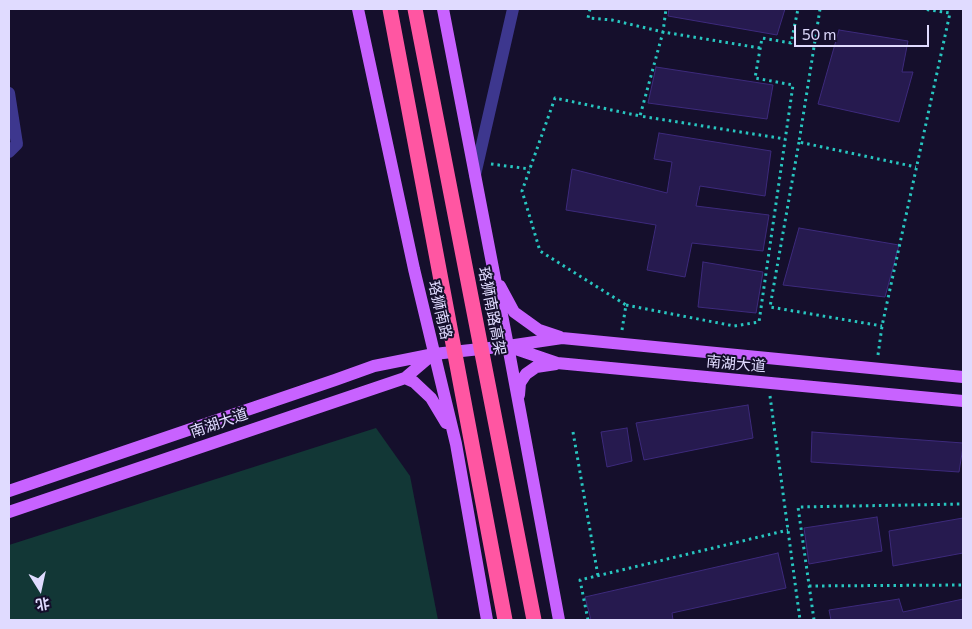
<!DOCTYPE html>
<html>
<head>
<meta charset="utf-8">
<style>
	body { margin:0 }
	#map { position:relative; width:972px; height:629px; overflow:hidden; background:#150f2c; font-family:Commissioner,"Noto Sans SC",sans-serif }
	canvas { display:block }
	.frame { position:absolute; inset:0; border:10px solid #e0dbff; pointer-events:none }
	.north { position:absolute; left:15px; top:564px; width:50px; height:50px; -webkit-text-stroke:4px #150f2c; paint-order:stroke; rotate:170deg; font-size:14px; font-weight:700; line-height:20px; text-align:center; color:#e0dbff }
	.north::after { content:''; display:block; margin:auto; width:18px; height:22px; background:#e0dbff; clip-path:polygon(50% 0,100% 100%,50% 72%,0 100%) }
	.scale { position:absolute; left:794px; top:25px; width:135px; height:22px; box-sizing:border-box; border:2px solid #e0dbff; border-top:0; padding-left:6px; font-size:15px; line-height:18px; white-space:nowrap; color:#e0dbff; -webkit-text-stroke:4px #150f2c; paint-order:stroke }
</style>
</head>
<body>
<div id="map">
<canvas width="972" height="629"></canvas>
<div class="frame"></div>
<div class="north">北</div>
<div class="scale">50 m</div>
</div>
<script>
const context = document.querySelector('canvas').getContext('2d');
context.lineJoin = 'round';
function fillPath(path, color) { context.fillStyle = color; context.fill(path, 'evenodd'); }
const shape = rows => new Path2D(rows.map(r => 'M' + r).join(''));
function stroke(path, color, width, dash) { context.strokeStyle = color; context.lineWidth = width; context.lineCap = dash ? 'butt' : 'round'; context.setLineDash(dash || []); context.stroke(path); }
function drawText(font, color, halo, rows, align = 'center') {
  context.font = font + ' Commissioner,"Noto Sans SC",sans-serif'; context.lineWidth = 4; context.setLineDash([]); context.textBaseline = 'middle'; context.strokeStyle = halo; context.fillStyle = color; for (const [text, x, y, turn = 0] of rows) {
    context.save(); context.translate(x, y); context.rotate((+turn || 0) * Math.PI / 180); context.textAlign = isNaN(turn) ? turn : align; if (halo) context.strokeText(text, 0, 0); context.fillText(text, 0, 0); context.restore();
  }
}
fillPath(shape([
	[376,428,410,476,438,620,9,620,9,545]
]), '#123736');
const building = shape([
	[669,9,785,9,777,35,668,16,669,9],
	[839,30,908,41,902,72,913,72,899,122,818,104,839,30],
	[656,67,773,85,767,119,648,103,656,67],
	[659,133,771,151,765,196,700,186,696,206,769,215,763,251,692,243,685,277,647,270,656,225,566,210,572,169,667,193,672,162,654,159,659,133],
	[799,228,899,245,885,297,783,285,799,228],
	[703,262,763,272,756,313,698,307,703,262],
	[748,405,753,438,644,460,636,423,748,405],
	[627,428,632,461,607,467,601,432,627,428],
	[812,432,963,443,963,447,959,472,811,462,812,432],
	[877,517,882,551,809,564,804,528,877,517],
	[963,518,963,553,893,566,889,531,963,518],
	[778,553,786,588,672,613,673,620,591,620,585,597,778,553],
	[899,599,903,612,963,599,963,620,831,620,829,610,899,599]
]);
fillPath(building, '#261a4f');
stroke(building, '#3d2a7c', 1);
stroke(shape([
	[590,9,588,18,612,20,663,32,666,9],
	[820,9,799,142,916,167],
	[760,48,663,32,640,116,785,139],
	[799,142,770,307,882,326],
	[491,164,530,169],
	[626,305,734,326,759,322,793,85,755,78,762,38,791,43,798,9],
	[622,330,626,305,540,251,522,191,555,98,640,116],
	[878,355,882,326,950,13,923,9],
	[770,396,800,620],
	[573,432,598,576],
	[809,586,963,585],
	[588,620,580,580,788,530],
	[814,620,798,507,963,504]
]), '#28c6c0', 3, [2.5, 4]);
stroke(shape([
	[9,93,17,144,9,152],
	[475,175,513,9]
]), '#3d378e', 12);
stroke(shape([
	[358,9,414,269,456,444,487,620],
	[443,9,508,346,559,620],
	[500,286,514,312,539,330,560,337],
	[510,347,557,363,963,401],
	[405,378,414,382,431,398,446,423],
	[519,395,520,383,526,374,536,367,556,364],
	[9,491,335,380,374,366,434,354,508,346,562,338,963,377],
	[9,512,405,378,432,355]
]), '#c862ff', 12);
stroke(shape([
	[390,9,505,620],
	[415,9,534,620]
]), '#ff56a2', 15);
drawText('15px', '#e0dbff', '#150f2c', [
	["珞狮南路",440,310,77],
	["珞狮南路高架",492,311,79],
	["南湖大道",736,364,5],
	["南湖大道",219,423,-19]
]);
</script>
</body>
</html>
